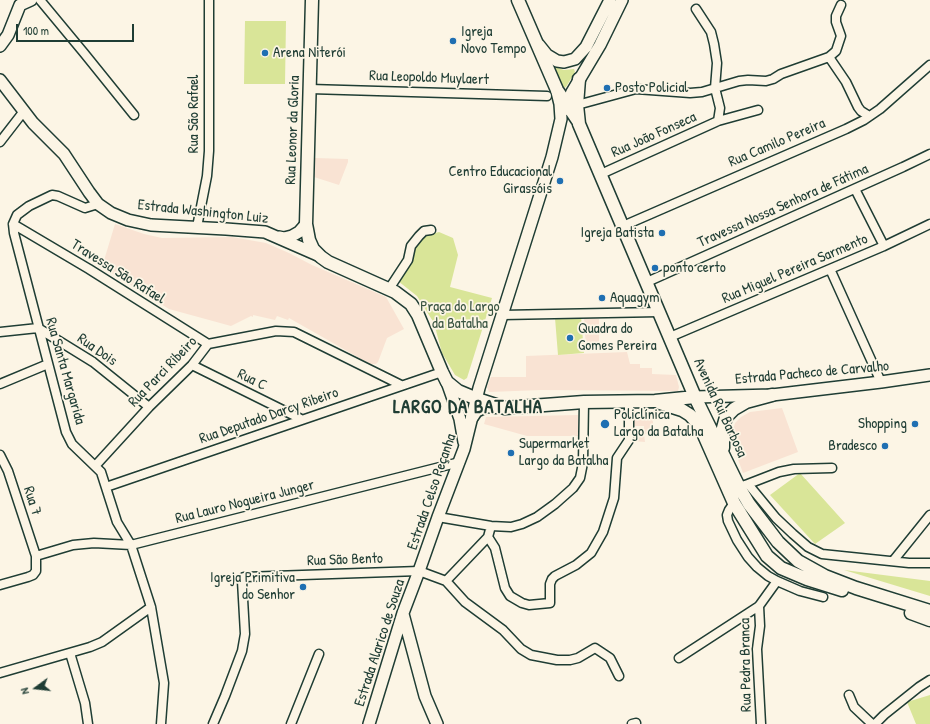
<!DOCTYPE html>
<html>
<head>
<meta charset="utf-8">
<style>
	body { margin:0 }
	#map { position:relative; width:930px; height:724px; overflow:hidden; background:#fcf5e5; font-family:"Patrick Hand",sans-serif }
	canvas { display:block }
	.north { position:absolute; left:16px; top:668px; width:40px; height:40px; -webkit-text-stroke:3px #fcf5e5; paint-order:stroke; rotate:255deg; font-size:11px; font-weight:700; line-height:16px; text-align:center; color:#1f3d34 }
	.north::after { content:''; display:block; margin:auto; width:14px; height:18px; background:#1f3d34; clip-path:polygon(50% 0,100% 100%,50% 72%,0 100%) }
	.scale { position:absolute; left:16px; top:24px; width:118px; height:18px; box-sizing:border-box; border:2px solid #1f3d34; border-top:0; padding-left:5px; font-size:12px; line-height:14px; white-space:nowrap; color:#1f3d34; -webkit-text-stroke:3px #fcf5e5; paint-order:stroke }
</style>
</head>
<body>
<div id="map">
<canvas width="930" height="724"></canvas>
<div class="north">N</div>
<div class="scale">100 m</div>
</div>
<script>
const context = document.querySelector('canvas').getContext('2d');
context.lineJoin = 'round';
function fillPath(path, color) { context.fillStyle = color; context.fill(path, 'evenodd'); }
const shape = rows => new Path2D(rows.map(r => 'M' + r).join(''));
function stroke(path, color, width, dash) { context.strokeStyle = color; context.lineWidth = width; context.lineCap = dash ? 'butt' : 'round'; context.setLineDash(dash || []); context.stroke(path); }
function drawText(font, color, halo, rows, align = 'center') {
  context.font = font + ' "Patrick Hand",sans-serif'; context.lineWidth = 3.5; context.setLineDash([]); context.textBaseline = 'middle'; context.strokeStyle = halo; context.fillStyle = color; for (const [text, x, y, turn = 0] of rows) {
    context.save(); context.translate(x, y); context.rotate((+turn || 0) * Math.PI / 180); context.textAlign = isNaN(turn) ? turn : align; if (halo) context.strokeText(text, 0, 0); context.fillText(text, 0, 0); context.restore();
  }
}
fillPath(shape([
	[315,158,348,159,348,162,339,185,314,177],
	[115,224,144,234,162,238,232,237,266,243,289,253,312,265,386,297,404,329,387,338,378,362,376,364,370,364,289,318,288,320,277,316,275,320,253,315,253,317,251,316,231,326,169,309,102,267],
	[584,318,599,319,599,351,586,349],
	[627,352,630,364,640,364,640,368,652,368,652,374,676,375,679,387,678,391,541,390,489,392,487,387,491,377,526,377,526,356],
	[782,408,798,452,743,473,733,446,732,434,735,423,741,417,750,412],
	[632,411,652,411,654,434,644,434,645,442,631,441,632,434,644,434,644,426,632,426],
	[578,415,578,436,527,436,484,424,486,417]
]), '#f9e3d3');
fillPath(shape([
	[245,21,286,21,285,84,244,84],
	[555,67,564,70,574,69,575,72,566,87,563,88,554,70],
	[439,232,453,238,458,255,450,287,492,298,467,378,464,380,455,375,442,353,434,323,417,296,398,281,414,247,424,236],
	[581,316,584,353,558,355,555,318],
	[800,473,845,523,815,544,770,495],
	[844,570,930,581,930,596],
	[930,695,930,724,916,724,907,702]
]), '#d9e598');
const street = shape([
	[40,0,84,53,134,115],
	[696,9,711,32,714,44,717,63,715,88,720,108,718,121],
	[829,57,846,82,858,107,861,111,869,116],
	[310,89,547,96],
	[573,104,577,105,636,89,690,93,702,92,739,81,748,80,766,81,773,79,781,74,829,57,836,51,841,36,836,22,836,16,841,5],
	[0,142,24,111],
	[601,174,718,121,758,110],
	[855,189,884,246],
	[98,204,85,208,58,196,52,195,29,206,17,215,13,224,14,233,66,432,72,444,101,472,117,522,131,545,151,607,164,683,161,724],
	[13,224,89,269,208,344],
	[623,226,846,129,864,120,880,109,930,65],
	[197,227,207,176,209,151,209,0],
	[830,269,881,382],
	[647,282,903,167,930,154],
	[389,289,408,260,411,246,419,236,424,231,431,230],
	[502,315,659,312],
	[0,332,38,328,93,362,149,407],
	[670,337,884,246,930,224],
	[192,365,301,419],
	[0,384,48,364],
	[0,455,8,471,36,556,36,571,33,575,28,577,0,585],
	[96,465,149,407,192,365,208,344,276,331,294,332,401,385],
	[748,484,779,472,794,469,832,468],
	[106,487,442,372],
	[739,487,748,484,776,518,793,534,808,547,822,554,909,563,930,563],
	[734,503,729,510,727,515,728,521,737,540,748,557,757,567,768,576,777,581,800,591,823,597],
	[438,517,491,526,511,527,522,524,537,517,555,504,573,488,580,478,583,463,584,402],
	[488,537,495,548,505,588,510,596,522,603,529,605,550,603,550,584,552,579,555,576,576,565,591,553,603,532,614,498,617,458,629,440,629,402],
	[36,556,73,545,94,543,131,545,460,462],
	[893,561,930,515],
	[446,581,465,602,503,630,521,649,531,655,557,660,570,660,578,658,595,648,610,658,619,676],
	[759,606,760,626,757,649,761,724],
	[70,653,85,703,88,724],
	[679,658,759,606,777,581],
	[0,673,90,647,102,642,151,607],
	[849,695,854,707,872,724],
	[213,724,225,696,242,651,245,634,242,581,244,577,419,571,446,581,488,537,491,526],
	[291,724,319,654],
	[632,724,636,723],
	[875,724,884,715,919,687,930,680]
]);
const secondary = shape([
	[539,45,547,55,557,61,564,62,575,59,586,47,610,0],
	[0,46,8,35,20,5,31,0],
	[0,80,33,123,64,154,89,192,98,204,111,213,128,220,151,225,226,229,265,232,320,256],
	[564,110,572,92,600,45,622,0],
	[279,237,284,238,292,236,299,232,306,224],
	[447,382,460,419,464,442],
	[695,397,772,395,881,382,930,375],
	[403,614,425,696,437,724],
	[369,724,403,613,419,571,438,517,464,449,479,388,552,157,561,119,560,104,557,92]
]);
const primary = shape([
	[312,0,306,224,309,240,313,249,321,257,328,262,395,292,411,304,418,315,442,372,447,382,458,391,477,399,505,408,584,402,655,401,695,397],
	[518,0,557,90,578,121],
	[579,79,577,105,579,124,695,397,739,487,749,504,778,542,798,561,825,576,856,588,930,611],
	[660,403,682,410,690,415,700,426,734,503,767,556,781,568,807,579,842,590],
	[472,417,476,411,482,408,488,406,496,407],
	[723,448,723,428,726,417,734,409,746,402,772,395],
	[911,613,930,620]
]);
stroke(street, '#1f3d34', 11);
stroke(secondary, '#1f3d34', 14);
stroke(primary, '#1f3d34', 15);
stroke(street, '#fcf5e5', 8);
stroke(secondary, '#fcf5e5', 11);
stroke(primary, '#fcf5e5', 12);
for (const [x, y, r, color] of [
	[453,41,4,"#1f6fb2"],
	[265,53,4,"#1f6fb2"],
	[607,88,4,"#1f6fb2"],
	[560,181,4,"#1f6fb2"],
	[662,233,4,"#1f6fb2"],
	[655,268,4,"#1f6fb2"],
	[602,298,4,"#1f6fb2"],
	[570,338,4,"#1f6fb2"],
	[605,424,5,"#1f6fb2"],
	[915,424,4,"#1f6fb2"],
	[885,446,4,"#1f6fb2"],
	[511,453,4,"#1f6fb2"],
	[303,587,4,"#1f6fb2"]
]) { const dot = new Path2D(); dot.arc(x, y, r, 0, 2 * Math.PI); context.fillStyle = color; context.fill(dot); stroke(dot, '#fcf5e5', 1.5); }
drawText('15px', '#1f3d34', '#fcf5e5', [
	["Igreja",461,32],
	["Novo Tempo",461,49],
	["Arena Niterói",273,53],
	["Posto Policial",615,88],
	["Centro Educacional",552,172,"right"],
	["Girassóis",552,189,"right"],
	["Igreja Batista",654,233,"right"],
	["ponto certo",663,268],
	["Aquagym",610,298],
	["Quadra do",578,329],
	["Gomes Pereira",578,346],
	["Policlínica",614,415],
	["Largo da Batalha",614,432],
	["Shopping",907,424,"right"],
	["Supermarket",519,444],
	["Largo da Batalha",519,461],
	["Bradesco",877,446,"right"],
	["Igreja Primitiva",295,578,"right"],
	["do Senhor",295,595,"right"]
], 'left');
drawText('15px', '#1f3d34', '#fcf5e5', [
	["Rua Leopoldo Muylaert",429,78,2],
	["Rua São Rafael",194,114,-90],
	["Rua Leonor da Gloria",293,130,-88],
	["Rua João Fonseca",654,135,-24],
	["Rua Camilo Pereira",777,143,-23],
	["Travessa Nossa Senhora de Fátima",783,206,-24],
	["Estrada Washington Luiz",203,212,6],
	["Rua Miguel Pereira Sarmento",795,269,-23],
	["Travessa São Rafael",118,272,32],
	["Rua Dois",97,350,35],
	["Rua Santa Margarida",65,371,74],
	["Rua Parci Ribeiro",163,372,-46],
	["Estrada Pacheco de Carvalho",812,373,-5],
	["Rua C",252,380,26],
	["Avenida Rui Barbosa",720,408,65],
	["Rua Deputado Darcy Ribeiro",269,416,-19],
	["Estrada Celso Peçanha",432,492,-71],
	["Rua 7",32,501,72],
	["Rua Lauro Nogueira Junger",245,502,-14],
	["Rua São Bento",345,560,-2],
	["Estrada Alarico de Souza",380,643,-72],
	["Rua Pedra Branca",746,665,-91]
]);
drawText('15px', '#3b5643', '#fcf5e5', [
	["Praça do Largo",460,307],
	["da Batalha",460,324]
]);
context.letterSpacing = '1px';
drawText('bold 19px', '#1f3d34', '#fcf5e5', [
	["LARGO DA BATALHA",468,408]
]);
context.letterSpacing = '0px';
</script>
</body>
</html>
